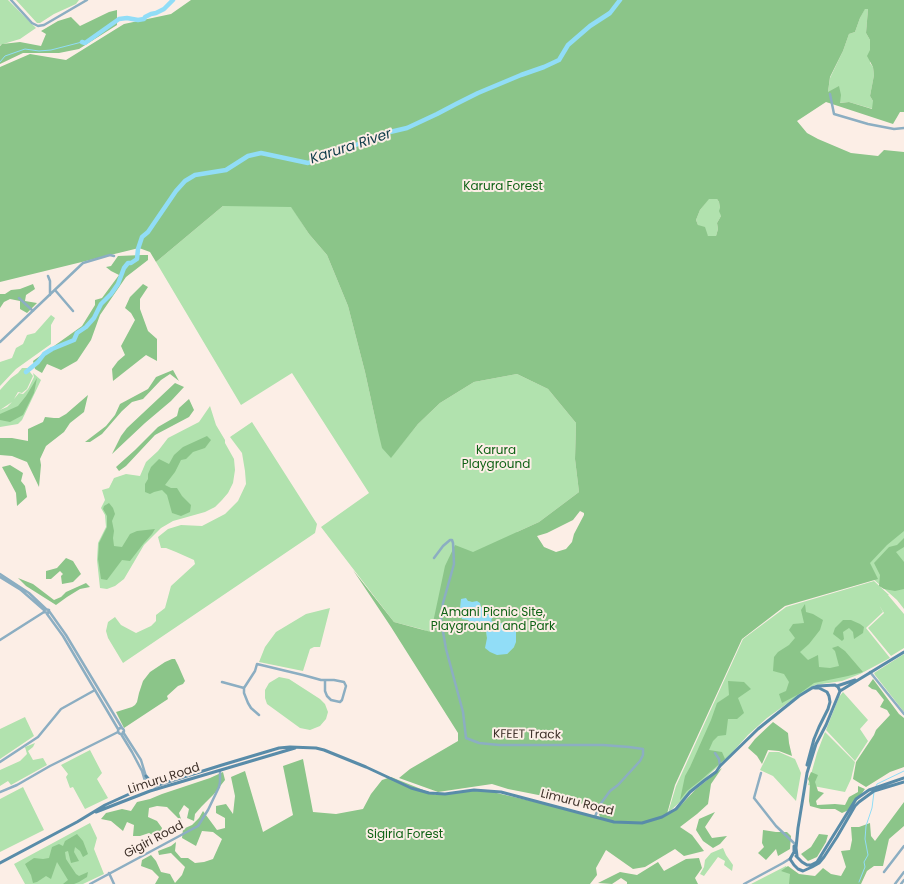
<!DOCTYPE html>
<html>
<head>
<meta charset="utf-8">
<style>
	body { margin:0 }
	canvas { display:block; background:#fceee6 }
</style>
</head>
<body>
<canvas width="904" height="884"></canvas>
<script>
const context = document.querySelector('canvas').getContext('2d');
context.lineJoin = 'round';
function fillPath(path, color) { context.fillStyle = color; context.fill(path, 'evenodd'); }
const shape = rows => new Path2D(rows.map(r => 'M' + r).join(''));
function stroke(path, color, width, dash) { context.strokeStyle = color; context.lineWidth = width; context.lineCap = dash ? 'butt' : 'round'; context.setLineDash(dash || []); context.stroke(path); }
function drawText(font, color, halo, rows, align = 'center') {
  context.font = font + ' Poppins,sans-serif'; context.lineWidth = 4; context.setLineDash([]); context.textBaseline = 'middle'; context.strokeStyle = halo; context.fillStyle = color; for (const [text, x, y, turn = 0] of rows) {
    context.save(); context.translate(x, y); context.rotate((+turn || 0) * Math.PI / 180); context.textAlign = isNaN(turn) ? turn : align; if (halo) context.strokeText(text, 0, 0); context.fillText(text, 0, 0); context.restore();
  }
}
fillPath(shape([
	[0,0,8,0,36,28,20,39,0,45],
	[16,0,79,0,76,4,54,14,40,23,37,23],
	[865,8,868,9,866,33,870,40,870,63,873,67,874,75,870,96,873,101,873,109,849,102,839,103,828,92,830,78,843,51,849,34,855,32,860,18],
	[709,198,717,199,719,202,720,208,721,216,717,223,718,229,716,236,708,236,698,225,696,220,700,210],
	[223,206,291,206,309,234,327,255,348,306,365,372,377,427,391,457,418,424,440,403,474,382,517,374,548,389,576,423,575,459,579,492,539,522,517,532,535,671,421,629,394,622,321,527,369,493,292,373,241,405,156,262],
	[51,315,55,318,51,325,51,344,16,369,0,386,0,362,12,358,16,348,23,344,27,335,35,333],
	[22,368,27,368,33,376,27,389,22,393,18,392,14,399,19,393,23,394,28,389,34,377,33,373,41,380,22,420,18,424,0,427,0,410,7,407,12,402,0,410,0,390,11,378,18,373],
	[210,406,216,425,225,440,225,443,234,459,235,470,233,483,228,493,222,500,215,507,205,512,173,521,161,528,144,545,124,579,115,586,107,589,100,588,97,560,98,543,106,527,105,515,101,508,105,500,102,490,109,488,114,478,126,474,140,476,146,462,158,451,168,438,199,422],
	[252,422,317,524,315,533,123,663,108,638,106,631,108,622,115,617,121,625,136,633,151,626,156,621,156,615,165,608,171,586,195,564,194,560,176,552,166,548,161,548,158,537,168,529,181,525,202,526,225,514,238,501,246,484,245,471,242,453,230,437],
	[904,524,904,609,897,600,863,570],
	[874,581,889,595,888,595,904,614,904,648,891,656,868,628,884,613,879,605,883,612,866,628,890,658,860,674,842,681,815,685,796,697,767,718,748,735,729,756,668,813,676,786,743,639,786,607],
	[330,608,320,647,314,647,310,649,303,671,259,662,265,647,276,632,306,614],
	[904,654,904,712,875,675,874,673],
	[279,677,289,679,320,699,325,704,328,712,326,719,320,726,310,730,300,728,267,704,265,698,265,690,269,683],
	[843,692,868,720,860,729,868,741,855,761,826,730,839,697],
	[25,717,34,736,0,759,0,729],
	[825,732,855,762,851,779,845,792,808,785,817,753],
	[35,743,33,747,28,751,33,760,43,758,47,765,11,785,8,781,0,786,0,770,20,761,27,754,25,747],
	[90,750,102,773,97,779,108,798,85,809,73,787,70,788,66,777,68,774,61,765],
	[769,752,779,752,795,759,801,773,796,801,773,776,760,770],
	[23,787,44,830,0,852,0,799],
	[90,823,97,838,94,849,104,874,83,884,25,884,14,864],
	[723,848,726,855,733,865,732,871,724,865,725,861,718,857,704,876,700,874,704,867,705,860,711,853],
	[786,866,799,884,751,884]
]), '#b1e2ae');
fillPath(shape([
	[191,0,904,0,904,112,900,112,893,124,826,102,797,121,807,133,818,139,851,153,878,156,884,150,904,152,904,531,887,545,870,563,878,579,785,606,742,639,675,785,667,814,681,805,695,790,722,768,711,784,708,804,697,814,680,827,692,835,704,851,684,856,675,849,645,867,633,869,606,850,596,868,597,875,590,884,155,884,159,877,152,870,141,866,142,860,151,855,156,861,161,872,170,874,175,883,182,875,185,867,171,853,159,855,158,851,171,846,176,842,175,851,181,858,188,858,195,863,204,862,213,859,222,839,213,832,202,831,196,846,182,838,183,829,192,825,199,818,203,811,217,830,225,828,225,818,216,813,216,806,226,804,233,814,235,796,231,777,245,771,263,832,293,815,283,766,303,759,313,812,336,814,363,809,371,794,382,780,391,777,436,795,476,790,488,791,600,817,597,808,594,806,508,789,492,784,438,792,399,778,410,769,458,741,458,733,391,627,353,570,394,622,431,632,445,566,455,545,473,552,539,522,579,492,575,459,576,423,548,389,517,374,474,382,440,403,418,424,391,458,382,448,377,427,365,372,348,306,327,255,309,234,291,207,223,206,156,262,150,252,139,248,0,282,0,67,30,54,66,60,124,24,171,14],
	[865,9,868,9,866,33,870,40,870,50,867,56,873,67,874,75,870,96,873,101,872,109,849,102,840,103,841,95,839,86,828,92,830,77,843,51,849,34,855,32,860,18],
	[709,199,717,199,719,202,720,208,719,211,721,216,717,223,718,229,716,236,708,236,705,227,698,225,696,220,700,210],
	[580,511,584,513,584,515,574,534,572,542,566,549,556,552,544,547,537,536,547,533,573,520],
	[461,599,472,602,491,621,506,624,514,647,507,654,487,638,486,630,483,624,468,620,460,614],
	[117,10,117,25,79,49,59,53,23,53,0,64,0,46,2,44,20,42,41,46,46,34,41,31,58,21,71,17,80,26,109,12],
	[142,255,148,255,148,260,126,277,100,315,91,340,77,361,61,370,47,364,42,373,35,369,33,361,82,326,95,305,95,300,102,298,119,275,111,271,106,267,111,266,118,256],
	[33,284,35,289,26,295,25,301,37,303,27,313,20,309,20,301,10,299,4,302,0,308,0,294,5,294,11,290,20,289],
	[143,284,148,287,140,299,140,309,148,331,157,339,157,361,146,355,113,381,112,369,118,361,125,355,121,346,135,320,131,313,125,308,130,297],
	[173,370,179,381,170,374,161,380,143,399,132,402,122,411,102,434,90,442,85,442,106,426,115,415,120,404,148,389,156,377],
	[37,378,34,393,23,415,10,422,0,420,0,414,18,406,26,396],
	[175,383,184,387,171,401,145,423,112,454,121,436,127,428],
	[88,395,84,412,70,423,64,432,46,446,40,459,41,465,39,487,27,462,12,456,0,455,0,438,12,438,28,441,28,429,43,422,45,417,54,418,59,418,66,414],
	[189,399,194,410,189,417,155,435,126,466,119,471,116,467,135,450,158,427,177,416,179,408],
	[207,436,211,440,205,448,193,452,186,459,181,460,175,472,165,485,171,488,177,488,182,496,191,505,190,512,181,516,172,513,167,495,162,490,154,492,150,494,145,492,145,484,148,479,148,474,151,467,159,459,169,464,174,455,183,447],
	[10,465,23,473,21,481,25,486,27,497,17,506,16,493,2,467],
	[109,503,113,508,115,514,112,521,114,531,113,538,114,546,122,547,130,534,137,531,155,529,152,534,144,543,130,561,122,560,107,580,101,579,98,559,99,543,107,527,107,516,103,509,104,506],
	[904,538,904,547,896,552,904,562,904,589,895,591,884,589,879,586,880,575,874,563,889,547,897,545],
	[66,558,73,561,81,574,73,582,62,584,61,576,63,574,60,571,51,579,46,579,46,571,57,568],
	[18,578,33,584,54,600,61,597,66,592,86,583,90,587,80,589,67,597,56,605,26,586],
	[805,604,806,612,813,614,823,620,820,630,809,644,800,652,808,660,818,655,819,667,830,668,839,666,835,651,832,648,838,646,845,651,863,672,848,676,814,683,799,694,782,703,779,694,786,691,789,682,784,674,773,671,774,657,778,652,789,645,795,638,789,630,793,624,804,623,801,610],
	[843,620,851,620,860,624,864,627,863,633,854,639,853,632,849,628,843,632,844,639,842,641,833,634,835,628],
	[172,659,175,659,178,665,185,681,183,684,178,686,167,696,168,699,124,728,116,712,132,707,135,705,137,702,139,693,143,681,150,672,165,662],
	[873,679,899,714,904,718,904,767,890,772,866,787,853,779,856,762,874,735,876,730,890,715,887,710,880,707,884,700,876,690,872,689,868,686],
	[728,681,744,682,751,689,738,698,744,713,737,719,728,719,726,735,718,736,713,741,709,750,722,752,725,759,701,780,687,791,680,800,685,776,690,767,711,720,717,703,729,695],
	[773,722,788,733,789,743,792,756,779,751,768,750,762,764,757,756,748,748,755,739],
	[223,772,225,780,214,794,202,806,195,814,194,821,187,818,189,809,184,805,179,813,182,822,167,807,157,806,149,808,148,817,157,821,162,828,159,838,149,833,140,836,133,836,134,825,127,822,123,831,111,821,101,819,106,813,122,809,131,811,137,802,150,799,162,794,210,778],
	[811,772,818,775,815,782,818,791,824,793,816,801,817,805,835,804,845,805,849,797,858,792,858,786,865,789,851,809,842,813,835,809,821,809,810,806,809,801,810,783,808,779],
	[904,802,904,826,889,839,883,866,874,866,867,871,861,884,789,884,790,874,781,871,788,866,799,874,815,876,823,868,831,874,841,876,846,867,841,851,850,850,852,840,851,827,859,827,870,823,871,836,875,841],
	[715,812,705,827,712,838,727,836,720,844,713,848,703,841,696,830,699,819],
	[763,830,776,832,787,832,791,836,790,849,778,856,776,849,766,860,758,853,764,847,762,843],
	[77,834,83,841,88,854,83,857,80,851,75,847,74,852,79,861,71,863,68,851,65,852,66,859,76,874,79,876,88,872,87,877,79,882,74,884,63,884,68,880,57,862,51,879,46,876,37,882,33,883,31,875,25,864,34,858,43,859,49,858,52,847,59,844,63,846,65,841],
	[819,834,828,835,826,842,817,857,808,861,801,854,811,847],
	[699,858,702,868,695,878,698,884,627,884,627,882,621,878,612,884,598,883,620,872,637,875,658,862,664,871,686,859]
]), '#8bc589');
fillPath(shape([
	[466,598,468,601,472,602,477,601,480,603,481,607,485,609,483,612,485,616,489,614,494,616,491,620,493,622,506,624,516,623,516,642,514,647,507,654,497,655,490,652,485,648,487,638,486,630,483,624,479,625,470,622,468,620,462,619,460,610,461,599]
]), '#91ddf7');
stroke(shape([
	[0,62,5,56,25,49,39,51,51,50,82,42],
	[876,786,877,784,904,771],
	[859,882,865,867,864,862,868,855,865,839,866,826,872,808,874,792]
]), '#91ddf7', 1);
stroke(shape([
	[82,42,85,43,119,19,127,18,138,20,144,19,145,17,151,14,156,13,164,9,173,0],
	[26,372,38,362,44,354,52,349,74,340,77,333,86,327,94,318,101,304,111,294,118,284,124,268,128,263,131,263,137,259,138,249,142,237,148,232,176,191,185,181,195,175,226,170,248,156,261,153,308,163,390,132,407,128,437,114,456,104,478,93,521,75,544,67,559,60,568,45,590,26,610,13,620,0]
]), '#91ddf7', 4.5);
stroke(shape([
	[11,0,32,23,38,26,44,25,87,0],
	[830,94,834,114,868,124,894,129,904,128],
	[48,276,50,281,50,295],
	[55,290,73,311],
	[19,298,33,311],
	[0,342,83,263,110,255,114,256],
	[434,558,443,546,450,540,452,540,453,543,454,564,443,603,441,620,446,649,463,712,466,738,479,743,499,745,603,745,629,747,643,749,643,755,640,761,618,785,610,791,599,806,595,817],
	[0,640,44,612],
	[870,672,904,714],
	[222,682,244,688],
	[244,688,255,671,257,664,303,675,321,680,334,680,344,682,346,686,342,700,340,702,331,700,327,696,325,691,325,681],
	[244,688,244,693,248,703,251,708,259,715],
	[715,753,719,759,720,766],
	[0,762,38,737,61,709,95,690],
	[761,773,754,798,776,826,795,844],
	[0,792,17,785,50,766,118,732],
	[884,872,904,846],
	[109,873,114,884],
	[90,884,198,826,208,810,219,787,220,782,220,771],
	[744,884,783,863,791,858]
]), '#8caec2', 2.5);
stroke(shape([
	[0,574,29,593,46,609],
	[0,577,21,590,44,610],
	[45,609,49,610,48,613,44,612,45,609],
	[49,611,66,635,122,728],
	[47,614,63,636,118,729],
	'118 731a3 3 0 1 1 6 0a3 3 0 1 1-6 0Z',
	[123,732,141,760,148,783,150,785],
	[121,734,132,752,142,771,145,781],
	[895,884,904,872],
	[901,884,904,880]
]), '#8caec2', 2.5);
stroke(shape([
	[837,686,855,680],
	[840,691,904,652],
	[807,765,814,739,819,727,828,709,830,702,829,696,827,692,819,688,815,688],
	[146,776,151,782,154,783,163,782],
	[96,812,150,791,295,748],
	[794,846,794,852,790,859,794,865,798,869,803,871,812,867,819,863,824,857,837,837,855,806,859,802,874,791,904,782],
	[796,856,802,862,807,865,811,865,817,862,856,799,869,790,904,778],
	[0,863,77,822,105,805,147,786,150,785,155,786,222,765,279,748,290,747,316,748,324,750,366,767,411,788,429,793,445,794,474,790,501,792,614,822,642,823,662,817,676,809,690,792,705,780,716,772,720,766,758,729,799,696,812,688,818,686,835,685,838,687,840,691,826,725,816,744,807,773,798,828,796,848,797,856]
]), '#598ca9', 3);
drawText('12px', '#0f6215', '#fceee6', [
	["Karura Forest",503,187],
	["Karura",496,451],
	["Playground",496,465],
	["Amani Picnic Site,",493,613],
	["Playground and Park",493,627],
	["Sigiria Forest",405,835]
]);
drawText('12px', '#3d3028', '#fceee6', [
	["KFEET Track",527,735,1],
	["Limuru Road",164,779,-18],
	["Limuru Road",577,803,14],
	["Gigiri Road",154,840,-28]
]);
drawText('italic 14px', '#0f3c4a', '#fceee6', [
	["Karura River",351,147,-18]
]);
</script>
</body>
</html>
